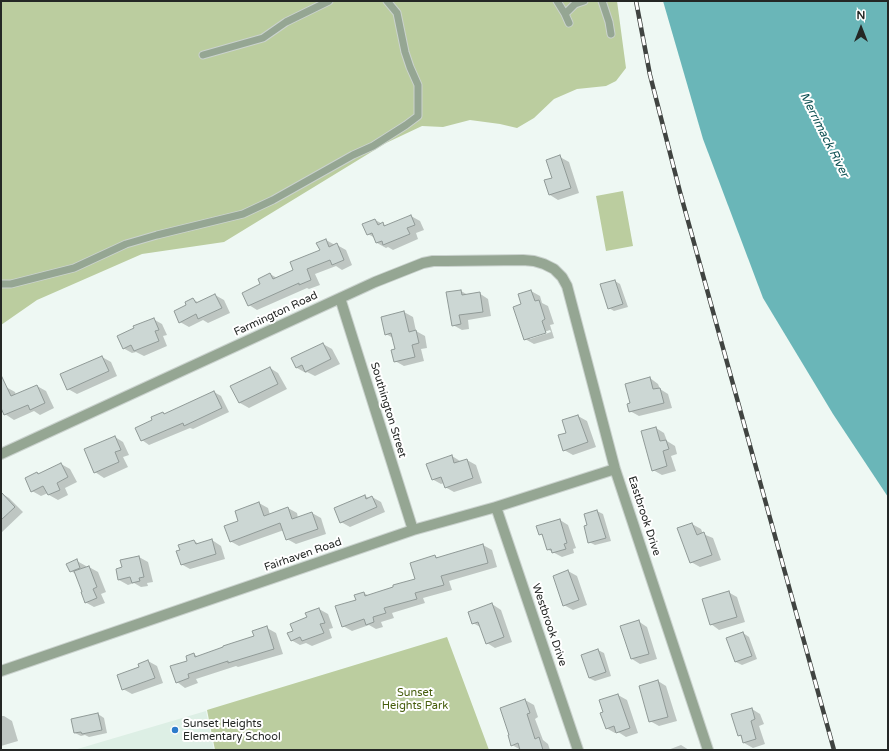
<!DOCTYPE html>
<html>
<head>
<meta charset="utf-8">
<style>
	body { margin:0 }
	#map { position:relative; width:889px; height:751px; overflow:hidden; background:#eef8f3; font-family:"Varela Round",sans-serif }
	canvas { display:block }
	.frame { position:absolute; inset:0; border:2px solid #242725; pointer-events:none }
	.north { position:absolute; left:841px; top:8px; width:40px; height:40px; -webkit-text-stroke:3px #fff; paint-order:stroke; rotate:0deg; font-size:11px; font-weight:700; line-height:16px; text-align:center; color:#242725 }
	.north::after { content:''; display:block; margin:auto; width:14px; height:18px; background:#242725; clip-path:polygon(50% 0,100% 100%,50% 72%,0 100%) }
</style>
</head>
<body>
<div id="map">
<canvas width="889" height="751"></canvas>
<div class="frame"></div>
<div class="north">N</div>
</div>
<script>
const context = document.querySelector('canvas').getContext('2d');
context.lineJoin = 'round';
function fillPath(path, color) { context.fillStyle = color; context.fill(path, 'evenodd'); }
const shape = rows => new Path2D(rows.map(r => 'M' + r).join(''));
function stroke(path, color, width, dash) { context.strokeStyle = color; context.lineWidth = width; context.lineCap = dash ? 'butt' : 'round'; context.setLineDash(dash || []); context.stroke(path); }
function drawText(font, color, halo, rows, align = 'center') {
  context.font = font + ' "Varela Round",sans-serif'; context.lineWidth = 4; context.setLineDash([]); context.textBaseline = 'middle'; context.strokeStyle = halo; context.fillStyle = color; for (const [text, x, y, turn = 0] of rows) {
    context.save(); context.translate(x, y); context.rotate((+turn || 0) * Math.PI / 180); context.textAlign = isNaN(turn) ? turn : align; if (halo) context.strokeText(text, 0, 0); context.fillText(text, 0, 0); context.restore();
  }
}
fillPath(shape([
	[206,711,214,750,74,750]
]), '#ddefe5');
fillPath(shape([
	[1,1,617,1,626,68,616,81,606,86,577,89,554,99,534,118,517,128,500,124,470,120,443,127,422,126,386,143,224,242,142,254,37,300,1,325],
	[623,191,633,246,606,251,596,196],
	[447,637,489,750,215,750,207,710]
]), '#bbcd9f');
fillPath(shape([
	[663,1,888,1,888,497,833,414,763,298,703,139]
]), '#6ab6b8');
fillPath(shape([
	[560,157,569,162,579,193,558,200,550,195,553,178],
	[411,216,420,221,424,230,416,233,418,239,393,250,388,247,386,248,377,243,375,238,368,234,375,220,387,226],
	[326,240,335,245,337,245,346,250,352,265,342,270,336,266,315,274,320,285,309,289,307,288,257,310,249,305,262,285,270,274,277,278,295,270,321,251],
	[615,281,620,284,628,307,614,311,609,308],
	[461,291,468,295,479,293,488,299,491,316,468,320,469,329,462,330,453,325],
	[531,291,540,296,542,303,548,306,554,324,550,325,554,338,534,344,525,339,523,305],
	[550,330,551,332,530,339,530,337],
	[215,295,224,300,230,313,208,323,203,320,189,327,180,322,188,306,193,299,199,303],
	[404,312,413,317,416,331,425,336,427,348,421,349,424,361,404,366,395,361,396,350,393,338,386,334],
	[153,319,162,324,167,335,163,336,167,346,144,356,136,352,132,353,123,348],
	[323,344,332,349,340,364,315,376,307,372,306,373,297,368,292,359],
	[102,357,111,362,117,376,77,394,68,389],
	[270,368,278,373,287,389,249,408,240,403,232,386],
	[650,378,658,384,660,389,668,394,672,408,639,416,630,411,631,404],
	[37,386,46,391,54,408,40,415,34,411,14,420,5,414,1,405,1,389,6,387,15,392,16,395],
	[214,392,221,396,229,412,193,429,190,428,149,445,142,440,154,421,163,413,166,415],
	[578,416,587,421,596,447,573,455,564,450],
	[656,428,664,433,667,441,675,446,677,454,671,456,676,471,662,475,653,470],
	[115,437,123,442,129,455,123,457,128,467,104,478,95,472],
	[452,456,460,461,467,460,476,465,482,483,454,492,445,487,444,483,441,484,432,479],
	[61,464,70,469,77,482,65,488,68,495,58,500,49,495,48,493,41,496,32,491,37,473,39,474],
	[1,493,9,498,23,512,1,533],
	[365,496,369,498,372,497,381,502,385,512,350,527,341,522],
	[259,503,268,508,270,515,288,508,297,513,298,518,312,513,321,518,326,534,296,544,287,539,284,530,239,546,230,541,240,521],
	[597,511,603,514,611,541,595,545,589,542,588,526,585,515],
	[560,520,568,525,576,548,573,549,574,553,562,557,547,549,543,536,540,534],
	[692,524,701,529,703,534,713,538,721,560,700,567,691,562],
	[212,540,221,546,225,559,190,569,181,564,181,550,194,541,199,544],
	[483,545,492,550,497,567,449,581,452,590,423,598,425,603,392,613,394,618,381,622,383,627,376,629,369,625,352,631,343,626,357,600,364,593,369,596,416,579,435,556,438,558],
	[139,557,148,562,153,582,147,583,148,586,141,587,134,583,128,585,119,580,123,568],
	[77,561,86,566,86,568,89,567,98,572,106,592,101,594,105,603,94,607,85,602,77,575,71,571],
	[568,571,577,576,587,605,573,610,564,605],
	[728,592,737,597,745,622,719,630,711,624],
	[492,604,501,610,512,642,495,648,487,643,482,628,473,623],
	[319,609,328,614,333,628,329,629,332,638,312,646,306,643,300,645,291,640,294,632,308,618],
	[638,621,647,627,657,659,640,664,632,659],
	[267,628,276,633,283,654,238,667,236,666,196,679,198,683,185,688,177,682,188,661,194,654,198,657,255,637],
	[743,633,749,637,757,659,742,665,736,662],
	[598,650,604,653,611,676,595,681,589,678],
	[148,661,157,666,163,683,132,694,123,689,141,668],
	[658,681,666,686,677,721,659,726,650,721],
	[618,695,627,700,638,733,626,737,618,732,615,733,606,728,605,713],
	[525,700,534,705,538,717,535,719,543,740,548,744,550,750,521,750,512,745],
	[752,709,760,714,764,724,759,726,765,744,753,748,744,743,742,737,739,735],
	[98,714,104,718,107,733,89,737,85,735,81,736,75,733],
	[1,716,4,716,12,721,18,741,1,746],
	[681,745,689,750,668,750]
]), '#0003');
const building = shape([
	[560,155,571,188,549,195,544,180,552,178,546,160,560,155],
	[411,215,415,225,407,228,410,234,383,245,382,241,376,243,372,233,367,235,362,224,375,219,378,225,383,222,384,226,411,215],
	[326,239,329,247,337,243,344,260,332,265,330,260,307,269,311,280,299,285,299,283,248,306,242,293,260,284,258,279,270,273,273,279,293,270,290,262,320,250,316,243,326,239],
	[615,280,623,304,608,309,600,284,615,280],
	[461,290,462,295,480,292,483,312,459,315,461,324,452,326,446,292,461,290],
	[531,290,535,301,539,300,545,319,542,321,546,333,524,340,513,307,521,304,518,294,531,290],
	[215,294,222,308,198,319,196,314,179,323,174,311,186,305,185,302,193,298,196,303,215,294],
	[404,311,409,332,416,330,419,343,412,345,415,357,394,362,391,350,395,349,391,333,385,335,381,317,404,311],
	[154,318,159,330,155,331,159,341,134,351,131,345,123,349,117,336,134,328,133,326,154,318],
	[323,343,331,359,305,372,302,365,296,368,291,358,323,343],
	[102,356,109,371,67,390,60,374,102,356],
	[270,367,278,384,239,403,230,386,270,367],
	[1,375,11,396,37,385,45,403,30,410,28,405,4,415,1,408,1,375],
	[650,377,653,389,660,388,664,403,629,412,627,404,630,403,625,384,650,377],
	[214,391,222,408,184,426,183,423,141,441,135,428,152,420,151,417,163,412,164,414,214,391],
	[578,415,588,442,563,451,558,435,566,433,562,420,578,415],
	[656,427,660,441,666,440,669,449,663,451,667,466,652,471,641,431,656,427],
	[115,436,121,450,115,452,119,462,94,473,84,449,115,436],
	[452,455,454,463,467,459,473,478,445,488,441,477,432,480,426,464,452,455],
	[61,463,68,477,57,483,60,490,48,495,43,486,31,492,25,478,37,472,38,474,61,463],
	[1,492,15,507,1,520,1,492],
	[365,495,366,499,372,496,377,507,340,523,334,508,365,495],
	[259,502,264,516,288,507,292,519,312,512,318,529,286,540,280,523,230,542,224,526,238,521,235,511,259,502],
	[597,510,606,538,588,543,584,526,587,525,584,514,597,510],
	[560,519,567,543,564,544,566,549,552,553,551,549,547,550,542,534,539,535,536,526,560,519],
	[692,523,697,535,704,532,712,555,690,563,677,528,692,523],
	[212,539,216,554,181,565,176,551,180,550,178,545,194,540,196,544,212,539],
	[483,544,488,563,441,576,444,585,415,593,417,599,384,608,386,613,373,617,374,622,366,625,364,619,342,627,335,606,356,600,354,595,364,592,365,596,393,587,393,585,415,579,410,563,435,555,436,558,483,544],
	[139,556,144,577,139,578,140,581,132,583,130,577,118,580,116,569,122,567,120,560,139,556],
	[77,559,80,568,70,572,66,564,77,559],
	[89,566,97,587,93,589,97,598,85,603,81,592,82,592,74,571,89,566],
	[568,570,579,600,563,606,553,576,568,570],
	[729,591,737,617,710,625,702,599,729,591],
	[492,603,504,637,486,644,478,622,472,624,468,612,492,603],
	[319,608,325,623,320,624,324,633,302,641,300,637,291,641,287,633,293,631,290,624,307,617,305,613,319,608],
	[639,620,649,654,631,659,620,626,639,620],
	[267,626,274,649,228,663,228,661,188,674,189,678,176,683,170,666,187,661,186,656,194,653,195,657,223,647,223,646,254,636,252,631,267,626],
	[743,632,752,656,735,662,726,638,743,632],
	[598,649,606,672,589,678,581,655,598,649],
	[148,660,155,678,122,690,117,675,139,667,138,664,148,660],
	[658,680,668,717,649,722,639,686,658,680],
	[618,694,630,728,616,733,614,726,606,729,600,713,603,712,599,700,618,694],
	[525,699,530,713,527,714,535,739,539,737,543,750,520,750,518,743,511,746,508,735,509,735,500,708,525,699],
	[752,708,755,719,751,721,756,739,743,743,741,735,738,736,731,714,752,708],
	[98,713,102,730,82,734,81,732,74,733,71,719,98,713]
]);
fillPath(building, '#ccd7d4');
stroke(building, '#909a97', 1);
const service = shape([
	[557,1,565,14],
	[602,1,609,22,611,34],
	[569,23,565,14,575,4,584,1],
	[203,55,263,38,286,22,329,1],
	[1,284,11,284,74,268,126,244,157,235,243,214,273,200,353,155,373,146,406,125,418,116,418,85,410,67,405,52,397,13,387,1]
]);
const minor = shape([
	[340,298,413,530],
	[1,454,375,282,423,263,433,261,446,261,523,260,534,261,544,264,554,269,562,277,567,286,615,469,708,750],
	[496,507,578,750],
	[1,671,413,530,496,507,615,469]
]);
stroke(service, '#cad2ce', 9);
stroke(minor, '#cad2ce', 12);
stroke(service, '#95a693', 7);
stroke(minor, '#95a693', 10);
const rail = shape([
	[636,1,650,75,680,192,834,750]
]);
stroke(rail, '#404441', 4.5);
stroke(rail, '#fff', 3, [9]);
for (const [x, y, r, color] of [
	[175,730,4,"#2d7bcb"]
]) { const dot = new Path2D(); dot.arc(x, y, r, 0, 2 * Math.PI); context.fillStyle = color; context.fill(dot); stroke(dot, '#fff', 1.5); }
drawText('11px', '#242725', '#fff', [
	["Farmington Road",276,314,-25],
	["Southington Street",388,410,73],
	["Eastbrook Drive",644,516,72],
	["Fairhaven Road",303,555,-19],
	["Westbrook Drive",549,625,71]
]);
drawText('11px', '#465d0c', '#fff', [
	["Sunset",415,693],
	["Heights Park",415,706]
]);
drawText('11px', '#242725', '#fff', [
	["Sunset Heights",183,724],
	["Elementary School",183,737]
], 'left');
drawText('italic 12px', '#0f5254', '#fff', [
	["Merrimack River",824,135,63]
]);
</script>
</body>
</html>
